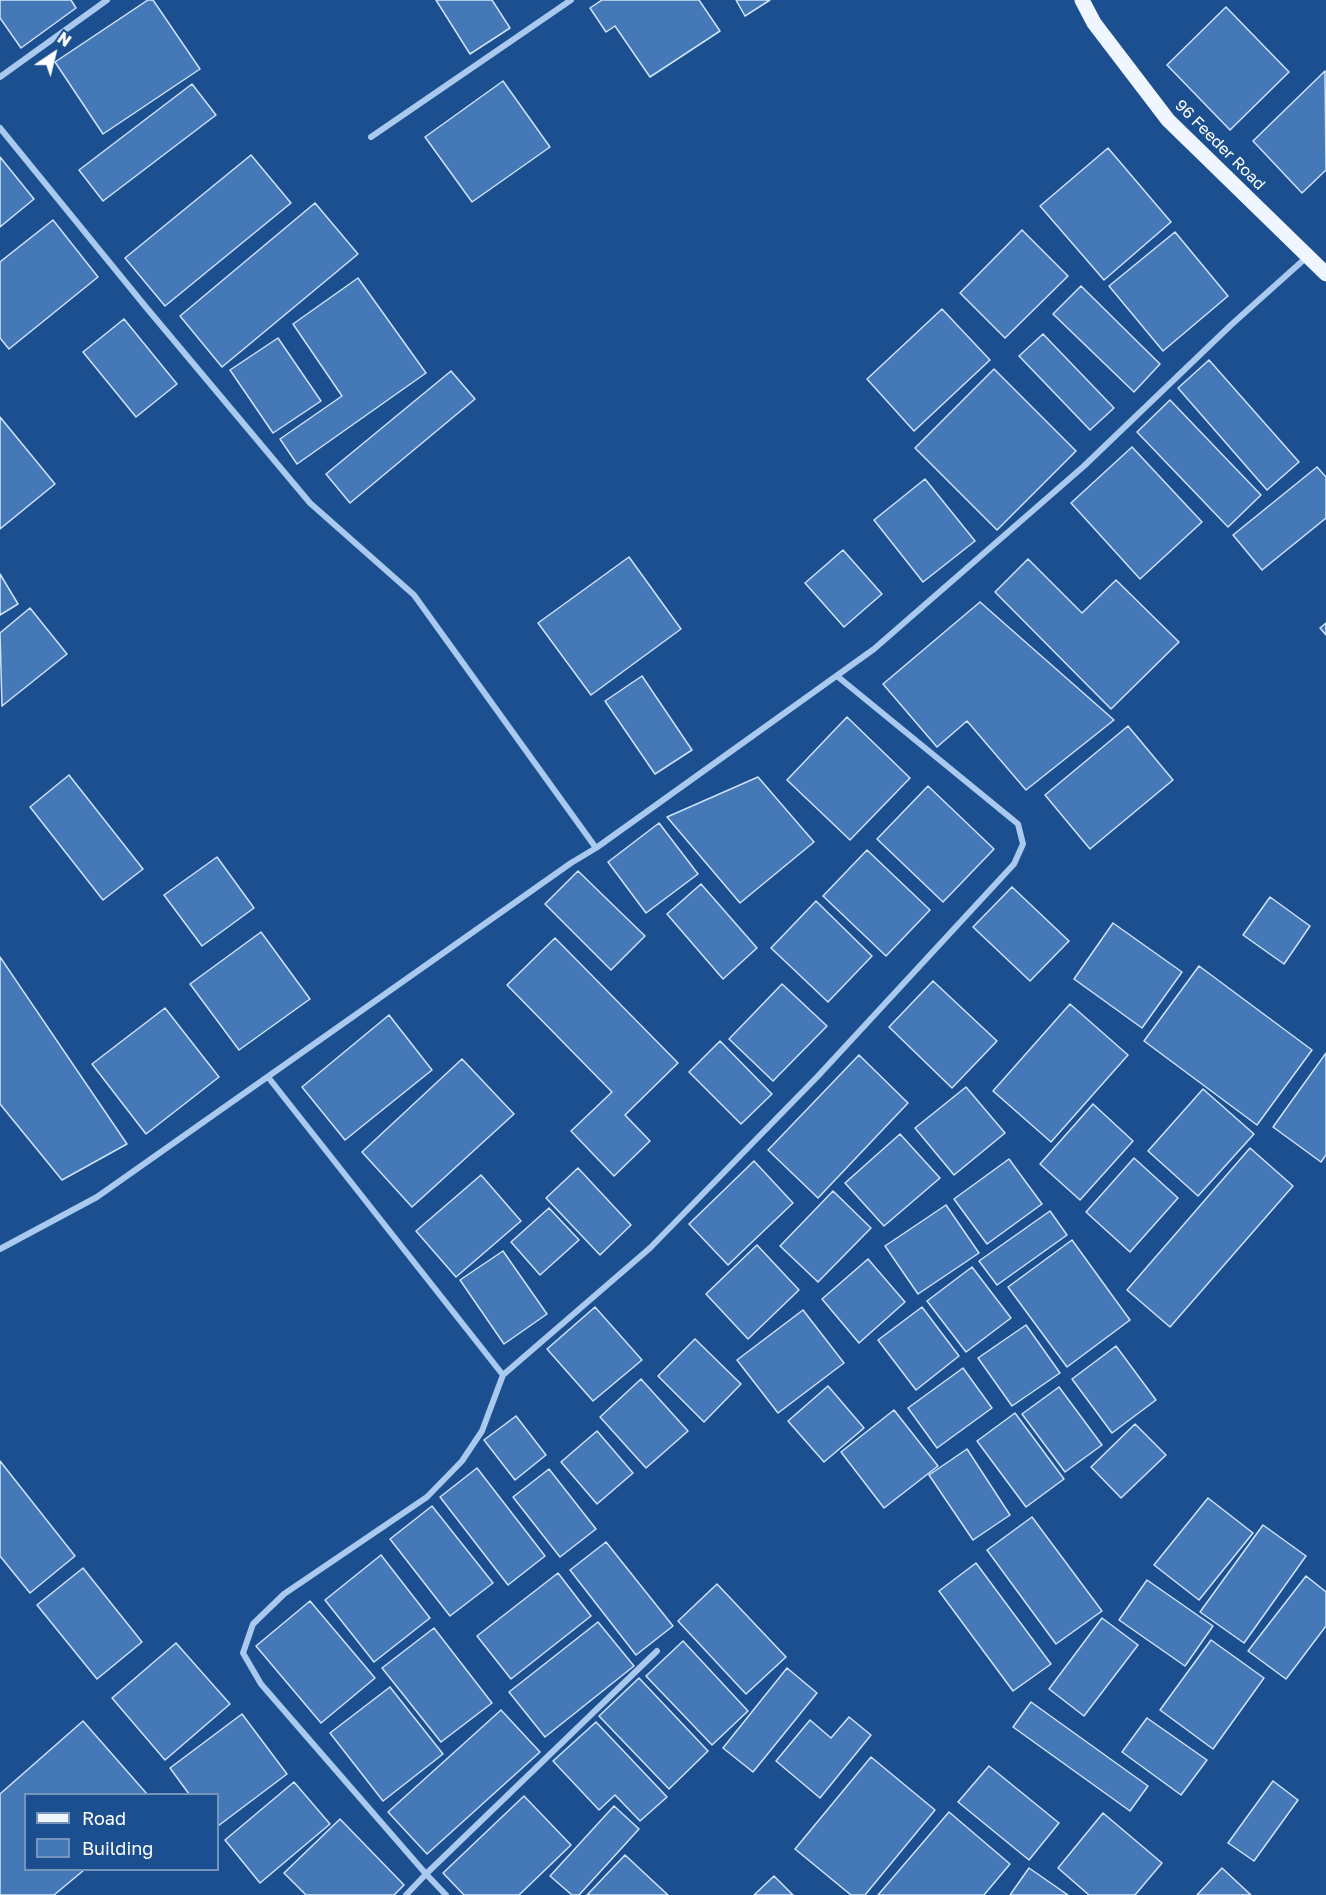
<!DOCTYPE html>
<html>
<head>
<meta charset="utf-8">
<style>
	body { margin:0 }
	#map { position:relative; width:1326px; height:1895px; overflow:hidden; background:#1b4f8f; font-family:"Golos Text",sans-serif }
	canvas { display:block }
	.legend { position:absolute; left:24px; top:1793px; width:195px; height:78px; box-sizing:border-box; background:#1b4f8f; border:2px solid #7695bc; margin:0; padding:8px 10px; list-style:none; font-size:18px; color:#fff }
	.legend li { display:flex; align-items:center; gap:12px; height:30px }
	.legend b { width:30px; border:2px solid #7695bc }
	.north { position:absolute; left:24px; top:24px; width:60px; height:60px; -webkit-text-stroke:4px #1b4f8f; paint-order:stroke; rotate:35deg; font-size:16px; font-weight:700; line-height:24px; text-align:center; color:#fff }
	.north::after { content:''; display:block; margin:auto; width:21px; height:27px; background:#fff; clip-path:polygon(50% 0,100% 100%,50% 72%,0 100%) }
</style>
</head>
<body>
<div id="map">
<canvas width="1326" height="1895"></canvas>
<ul class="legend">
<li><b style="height:8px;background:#f0f6ff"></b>Road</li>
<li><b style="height:16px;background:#4478b7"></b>Building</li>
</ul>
<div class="north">N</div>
</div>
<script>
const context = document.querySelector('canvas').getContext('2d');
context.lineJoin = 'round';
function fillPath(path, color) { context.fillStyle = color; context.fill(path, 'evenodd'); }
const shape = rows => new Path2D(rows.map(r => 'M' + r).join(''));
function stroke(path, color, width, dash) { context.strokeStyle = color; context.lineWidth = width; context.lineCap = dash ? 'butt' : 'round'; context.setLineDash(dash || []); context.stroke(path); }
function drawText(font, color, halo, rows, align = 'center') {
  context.font = font + ' "Golos Text",sans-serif'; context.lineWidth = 5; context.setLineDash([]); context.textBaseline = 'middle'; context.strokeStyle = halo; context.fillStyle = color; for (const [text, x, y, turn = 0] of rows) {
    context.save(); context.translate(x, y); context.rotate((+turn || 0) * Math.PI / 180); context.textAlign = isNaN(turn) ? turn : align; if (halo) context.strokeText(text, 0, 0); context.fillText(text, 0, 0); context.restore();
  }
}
const building = shape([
	[0,0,71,0,76,8,21,48,0,18,0,0],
	[148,0,153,0,200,69,103,134,55,62,148,0],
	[436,0,492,0,510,28,470,54,436,0],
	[602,0,699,0,720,31,650,77,615,26,606,32,590,8,602,0],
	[736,0,770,0,745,16,736,0],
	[1226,7,1289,72,1230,130,1167,65,1226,7],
	[1325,71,1326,170,1302,193,1253,141,1325,71],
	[503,81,550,147,472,202,425,137,503,81],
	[192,84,216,115,103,201,79,170,192,84],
	[1108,148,1171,222,1104,280,1040,206,1108,148],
	[251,155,291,203,165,306,125,258,251,155],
	[0,157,34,199,0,227,0,157],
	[315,203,358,254,222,367,180,316,315,203],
	[53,220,98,277,9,349,0,338,0,262,53,220],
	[1022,230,1068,276,1005,338,960,293,1022,230],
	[1175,232,1228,296,1163,351,1109,286,1175,232],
	[358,278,426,373,297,464,280,439,342,396,293,324,358,278],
	[1081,286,1160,364,1134,392,1053,314,1081,286],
	[942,309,990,360,914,431,867,379,942,309],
	[124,319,177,384,136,417,83,352,124,319],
	[1043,334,1114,408,1090,430,1019,356,1043,334],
	[278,338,321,401,273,433,230,370,278,338],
	[1209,360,1299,462,1267,490,1178,388,1209,360],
	[994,369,1076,451,997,530,915,448,994,369],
	[451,371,475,399,350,503,326,474,451,371],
	[1170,400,1261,495,1228,527,1137,432,1170,400],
	[0,417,55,484,0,529,0,417],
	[1132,447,1202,522,1140,579,1071,503,1132,447],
	[1317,467,1326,477,1326,518,1262,570,1233,535,1317,467],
	[925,479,975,541,923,582,874,520,925,479],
	[843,550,882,594,844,627,805,583,843,550],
	[629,557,681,629,591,695,538,623,629,557],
	[1028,559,1082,613,1116,580,1179,642,1111,709,995,592,1028,559],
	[0,574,18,604,0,615,0,574],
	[980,602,1114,720,1026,790,967,721,937,747,883,684,980,602],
	[30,608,67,654,2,706,0,633,30,608],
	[1326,623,1326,635,1320,628,1326,623],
	[642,676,692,750,655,774,605,701,642,676],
	[847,717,910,778,850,840,787,780,847,717],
	[1128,726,1173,780,1090,849,1045,795,1128,726],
	[69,775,143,869,103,900,30,807,69,775],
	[758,777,814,842,740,903,667,817,758,777],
	[928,786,994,849,943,902,877,839,928,786],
	[659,823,698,874,646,913,608,862,659,823],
	[867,850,930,910,886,956,823,896,867,850],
	[217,857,254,908,202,946,164,895,217,857],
	[578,871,645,936,611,970,545,904,578,871],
	[701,884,757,948,723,979,667,914,701,884],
	[1012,887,1069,941,1030,981,973,927,1012,887],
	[1270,897,1310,926,1284,964,1243,935,1270,897],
	[816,901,872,956,828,1002,771,948,816,901],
	[1113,923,1182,972,1142,1028,1074,979,1113,923],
	[261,932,310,999,239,1050,190,984,261,932],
	[555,938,678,1063,625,1115,650,1141,614,1176,571,1131,612,1092,507,985,555,938],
	[0,957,127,1144,62,1180,0,1104,0,957],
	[1199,966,1312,1050,1257,1125,1144,1041,1199,966],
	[933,981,997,1041,952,1088,889,1027,933,981],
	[782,984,827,1026,773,1081,729,1039,782,984],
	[1070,1004,1128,1055,1051,1142,993,1091,1070,1004],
	[165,1008,219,1077,146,1134,92,1064,165,1008],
	[389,1015,432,1070,345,1140,302,1087,389,1015],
	[720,1041,772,1094,741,1124,689,1072,720,1041],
	[1326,1053,1326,1155,1321,1162,1273,1127,1326,1053],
	[859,1055,908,1103,818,1198,768,1150,859,1055],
	[462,1059,514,1114,412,1207,362,1152,462,1059],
	[966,1087,1005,1133,954,1175,915,1128,966,1087],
	[1203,1089,1254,1134,1198,1196,1148,1151,1203,1089],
	[1093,1104,1133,1141,1080,1200,1040,1164,1093,1104],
	[900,1134,940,1178,884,1226,845,1183,900,1134],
	[1250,1148,1293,1186,1170,1327,1127,1290,1250,1148],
	[1134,1158,1178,1198,1130,1252,1086,1212,1134,1158],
	[1009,1159,1042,1204,987,1244,954,1199,1009,1159],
	[754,1161,793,1203,728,1265,689,1224,754,1161],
	[578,1168,631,1225,600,1255,546,1198,578,1168],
	[481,1175,521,1221,456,1277,416,1231,481,1175],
	[833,1191,871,1228,818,1282,780,1246,833,1191],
	[946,1205,979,1253,918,1294,885,1246,946,1205],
	[549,1208,579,1240,540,1275,511,1242,549,1208],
	[1050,1211,1067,1235,997,1285,979,1261,1050,1211],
	[1072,1240,1130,1320,1067,1367,1008,1287,1072,1240],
	[757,1245,799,1290,748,1339,706,1294,757,1245],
	[503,1251,547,1314,504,1344,460,1280,503,1251],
	[868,1259,905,1302,859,1343,822,1299,868,1259],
	[972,1267,1011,1318,966,1352,927,1301,972,1267],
	[595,1307,642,1360,593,1401,547,1349,595,1307],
	[922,1307,959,1356,916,1390,878,1340,922,1307],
	[803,1310,844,1363,778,1413,737,1360,803,1310],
	[1026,1325,1060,1373,1012,1406,978,1358,1026,1325],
	[695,1339,741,1384,704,1422,658,1376,695,1339],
	[1116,1346,1156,1400,1112,1433,1072,1379,1116,1346],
	[963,1368,992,1408,937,1448,908,1408,963,1368],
	[641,1379,688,1431,646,1468,600,1417,641,1379],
	[828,1386,864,1428,824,1462,788,1421,828,1386],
	[1059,1387,1102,1445,1065,1472,1022,1414,1059,1387],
	[894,1410,938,1466,884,1508,841,1452,894,1410],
	[1015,1413,1064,1479,1026,1507,977,1441,1015,1413],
	[516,1416,546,1455,515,1480,484,1440,516,1416],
	[1135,1424,1166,1455,1121,1498,1091,1467,1135,1424],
	[597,1431,633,1473,597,1504,561,1462,597,1431],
	[967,1449,1010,1515,973,1540,929,1475,967,1449],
	[0,1461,75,1556,30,1593,0,1556,0,1461],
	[477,1468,545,1556,508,1585,440,1497,477,1468],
	[549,1469,596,1529,560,1557,513,1497,549,1469],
	[1208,1498,1253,1533,1199,1600,1154,1565,1208,1498],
	[432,1506,493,1583,450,1616,390,1539,432,1506],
	[1032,1517,1102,1611,1056,1644,987,1550,1032,1517],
	[1263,1525,1306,1556,1244,1643,1200,1612,1263,1525],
	[606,1542,673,1626,636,1655,570,1570,606,1542],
	[381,1555,430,1618,374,1662,325,1600,381,1555],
	[976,1563,1051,1664,1013,1691,939,1591,976,1563],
	[83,1568,142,1642,97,1679,37,1605,83,1568],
	[558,1573,591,1616,511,1679,477,1636,558,1573],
	[1306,1576,1326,1592,1326,1626,1286,1679,1248,1651,1306,1576],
	[1147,1580,1213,1626,1185,1666,1119,1620,1147,1580],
	[717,1584,786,1657,746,1694,678,1621,717,1584],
	[310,1601,375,1678,321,1723,256,1646,310,1601],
	[1102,1618,1138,1645,1084,1716,1049,1689,1102,1618],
	[598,1622,634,1666,545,1737,509,1692,598,1622],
	[434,1628,492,1703,441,1742,382,1668,434,1628],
	[1211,1640,1264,1678,1213,1749,1160,1710,1211,1640],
	[683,1641,748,1711,712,1745,646,1676,683,1641],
	[176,1643,230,1704,165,1760,112,1698,176,1643],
	[787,1668,817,1693,753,1772,723,1748,787,1668],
	[639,1678,708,1751,669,1789,599,1716,639,1678],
	[390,1687,443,1754,383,1801,330,1733,390,1687],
	[1031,1702,1148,1786,1130,1811,1013,1727,1031,1702],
	[501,1710,540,1752,427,1854,388,1812,501,1710],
	[242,1714,287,1774,218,1826,218,1794,189,1794,170,1768,242,1714],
	[849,1717,871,1735,820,1798,776,1761,810,1720,831,1738,849,1717],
	[1147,1718,1207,1760,1181,1795,1122,1752,1147,1718],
	[83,1721,147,1794,26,1794,26,1870,84,1870,54,1895,0,1895,0,1794,83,1721],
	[596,1722,667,1797,640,1821,615,1795,599,1810,553,1761,596,1722],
	[871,1757,935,1810,865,1895,851,1895,795,1849,871,1757],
	[989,1766,1059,1823,1029,1860,958,1802,989,1766],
	[1273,1781,1298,1800,1254,1861,1228,1843,1273,1781],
	[294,1782,330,1824,260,1883,225,1840,294,1782],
	[524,1796,571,1845,519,1895,464,1895,443,1873,524,1796],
	[614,1806,639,1829,579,1895,572,1895,550,1876,614,1806],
	[949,1812,1010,1864,984,1895,878,1895,949,1812],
	[1103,1813,1162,1863,1135,1895,1089,1895,1058,1868,1103,1813],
	[340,1819,404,1885,394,1895,306,1895,284,1873,340,1819],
	[625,1855,668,1895,587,1895,625,1855],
	[1029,1868,1068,1895,1010,1895,1029,1868],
	[1222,1868,1251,1895,1197,1895,1222,1868],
	[774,1876,793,1895,754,1895,774,1876]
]);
fillPath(building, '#4478b7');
stroke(building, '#cfe3fa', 1.5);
stroke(shape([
	[0,77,107,0],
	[0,128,145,306,310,503,414,595,596,848],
	[371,137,571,0],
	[268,1077,503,1375,650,1248,818,1076,1014,864,1023,844,1018,824,837,676],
	[0,1249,97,1197,571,863,596,848,874,649,1084,466,1231,325,1308,256],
	[503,1375,482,1431,462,1461,427,1497,284,1594,253,1624,243,1653,261,1684,426,1874,657,1651],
	[406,1895,426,1874,446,1895]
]), '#a9c9ee', 6);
stroke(shape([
	[1082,0,1094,23,1168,120,1326,274]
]), '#f0f6ff', 15);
drawText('16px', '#fff', '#1b4f8f', [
	["96 Feeder Road",1220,145,45]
]);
</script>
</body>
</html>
